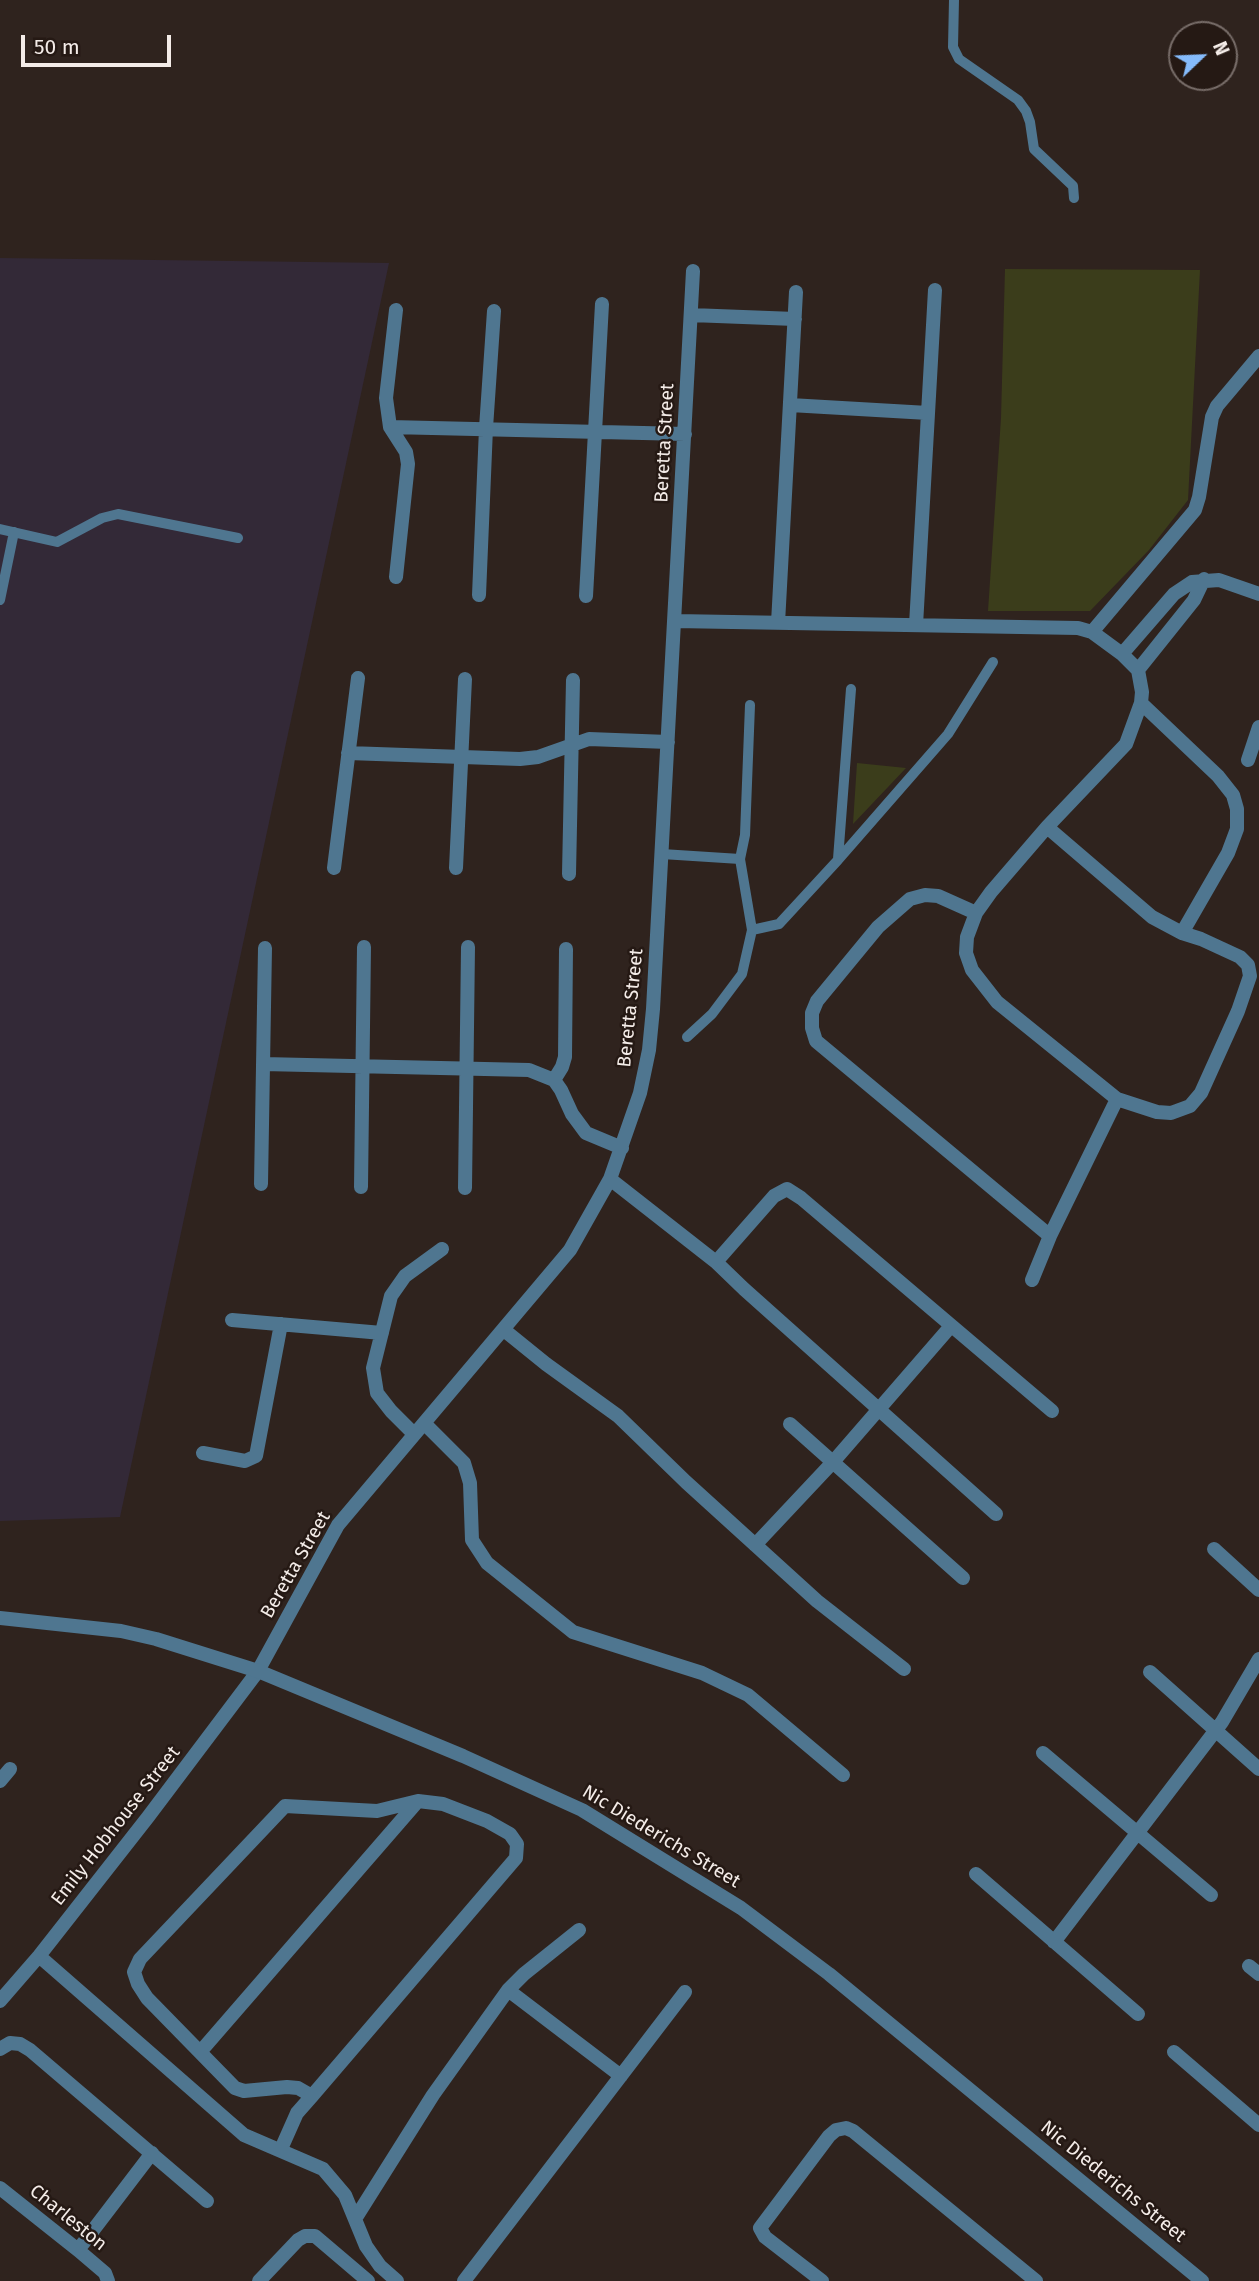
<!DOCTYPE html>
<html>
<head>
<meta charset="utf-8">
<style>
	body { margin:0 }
	#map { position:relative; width:1259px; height:2281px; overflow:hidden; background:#2f231e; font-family:"Fira Sans",sans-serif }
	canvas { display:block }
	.north { position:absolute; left:1168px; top:21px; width:70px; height:70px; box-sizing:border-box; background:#251914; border:2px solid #786d69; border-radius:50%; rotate:67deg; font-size:19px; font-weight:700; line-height:28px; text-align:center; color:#f4ece8 }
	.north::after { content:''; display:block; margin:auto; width:24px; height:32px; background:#85bbfb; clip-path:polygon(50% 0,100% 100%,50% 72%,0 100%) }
	.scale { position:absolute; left:21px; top:35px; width:150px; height:32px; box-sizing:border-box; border:4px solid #f4ece8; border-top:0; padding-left:9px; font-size:21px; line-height:24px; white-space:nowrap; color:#f4ece8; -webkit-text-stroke:5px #251914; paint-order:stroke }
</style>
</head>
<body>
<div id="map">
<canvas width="1259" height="2281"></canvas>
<div class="north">N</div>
<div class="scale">50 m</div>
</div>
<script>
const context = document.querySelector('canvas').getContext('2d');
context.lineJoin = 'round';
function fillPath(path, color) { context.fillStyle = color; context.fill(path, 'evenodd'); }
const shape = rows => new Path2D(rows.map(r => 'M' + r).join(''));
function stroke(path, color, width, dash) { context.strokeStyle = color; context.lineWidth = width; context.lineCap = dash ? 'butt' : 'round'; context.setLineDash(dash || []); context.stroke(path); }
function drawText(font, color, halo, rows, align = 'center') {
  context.font = font + ' "Fira Sans",sans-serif'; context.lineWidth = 5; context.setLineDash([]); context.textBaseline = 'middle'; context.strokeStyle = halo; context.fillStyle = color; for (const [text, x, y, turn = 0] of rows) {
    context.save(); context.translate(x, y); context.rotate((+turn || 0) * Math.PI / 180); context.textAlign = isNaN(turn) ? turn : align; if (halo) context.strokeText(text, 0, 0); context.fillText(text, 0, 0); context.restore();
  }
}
fillPath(shape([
	[0,258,389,263,120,1517,0,1521]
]), '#332937');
fillPath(shape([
	[1005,269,1200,270,1188,500,1149,550,1090,611,988,611,1001,418],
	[857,763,906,768,853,824]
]), '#3b3d1b');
stroke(shape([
	[954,0,953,47,959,59,1018,100,1026,111,1030,122,1034,149,1073,186,1074,198],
	[0,529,57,542,102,518,118,514,238,538],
	[0,600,14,532],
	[662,854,740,859],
	[838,859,851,689],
	[752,930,779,924,838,860,948,734,993,662],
	[687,1037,712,1014,742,974,752,930,740,859,745,835,750,705]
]), '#4f7690', 10);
stroke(shape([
	[396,310,386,398,390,427,406,452,408,464,396,577],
	[691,315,795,319],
	[790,405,928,413],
	[390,427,685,434],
	[479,595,486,428,494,311],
	[586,596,602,304],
	[675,621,1078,628,1092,632,1122,654,1138,670,1142,692,1141,703,1126,744,1047,827,991,892,976,913,967,937,966,953,972,970,997,1002,1117,1099,1157,1112,1171,1113,1190,1106,1201,1093,1238,1011,1250,976,1248,965,1240,957,1201,939,1182,933,1228,853,1237,829,1237,809,1233,795,1218,776,1141,703],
	[778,623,796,292],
	[916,625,935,290],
	[1092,632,1195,510,1199,497,1212,417,1217,406,1259,356],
	[1122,654,1174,594,1192,582,1219,580,1259,594],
	[1138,670,1194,600,1204,579],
	[348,753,520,759,538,757,589,739,668,742],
	[1248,760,1259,727],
	[1047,827,1152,917,1182,933],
	[334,868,358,678],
	[456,868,465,679],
	[569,874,573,680],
	[976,913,938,896,925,895,910,899,878,927,817,1001,812,1013,812,1028,816,1041,1050,1236],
	[263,1064,529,1070,554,1080,561,1090,572,1114,586,1133,622,1148],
	[554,1080,562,1067,565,1057,566,949],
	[610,1179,716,1262,744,1289,996,1514],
	[261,1184,265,948],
	[361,1187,364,947],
	[465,1188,468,947],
	[716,1262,774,1196,787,1189,801,1198,1052,1411],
	[1032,1280,1050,1236,1117,1099],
	[232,1320,382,1333],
	[504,1330,546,1364,618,1416,686,1482,817,1601,904,1669],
	[424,1423,464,1463,470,1483,472,1540,487,1563,573,1632,702,1673,748,1695,843,1775],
	[790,1424,963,1578],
	[414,1434,391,1411,377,1393,373,1368,391,1296,405,1276,442,1249],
	[203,1453,245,1461,256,1456,281,1324],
	[755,1545,833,1462,951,1326],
	[1214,1549,1259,1590],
	[1150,1672,1259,1769],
	[1043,1753,1211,1895],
	[0,1781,10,1769],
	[976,1874,1138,2014],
	[1054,1942,1222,1722,1259,1659],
	[39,1956,244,2135,323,2169,345,2195,366,2246,380,2266,397,2281],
	[1249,1966,1259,1974],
	[508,1990,621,2076],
	[0,2001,39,1956,148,1817,258,1671,338,1525,570,1250,610,1179,640,1093,649,1050,653,1009,693,271],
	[0,2049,10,2043,20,2044,30,2050,207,2201],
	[201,2051,418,1801],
	[1174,2052,1259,2125],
	[281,2149,297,2113,312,2096,516,1858,517,1844,510,1834,487,1821,443,1804,418,1801,377,1811,285,1806,140,1959,134,1972,138,1984,147,1998,235,2088,244,2091,287,2087,298,2088,312,2096],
	[0,2188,78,2250,105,2273,108,2281],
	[355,2219,433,2095,508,1990,524,1974,579,1930],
	[78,2250,152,2153],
	[259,2281,298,2240,305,2236,315,2236,368,2281],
	[464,2281,685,1992],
	[822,2281,765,2237,760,2228,829,2136,836,2130,846,2128,853,2131,1036,2281]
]), '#4f7690', 14);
stroke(shape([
	[0,1618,121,1631,156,1639,258,1671,463,1756,582,1810,741,1908,829,1974,1202,2281]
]), '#4f7690', 14);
drawText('19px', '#f4ece8', '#251914', [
	["Beretta Street",665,443,-87],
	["Beretta Street",631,1008,-84],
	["Beretta Street",296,1565,-60],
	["Emily Hobhouse Street",116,1826,-52],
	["Nic Diederichs Street",661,1837,31],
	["Nic Diederichs Street",1113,2182,39],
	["Charleston",68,2218,39]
]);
</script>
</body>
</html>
